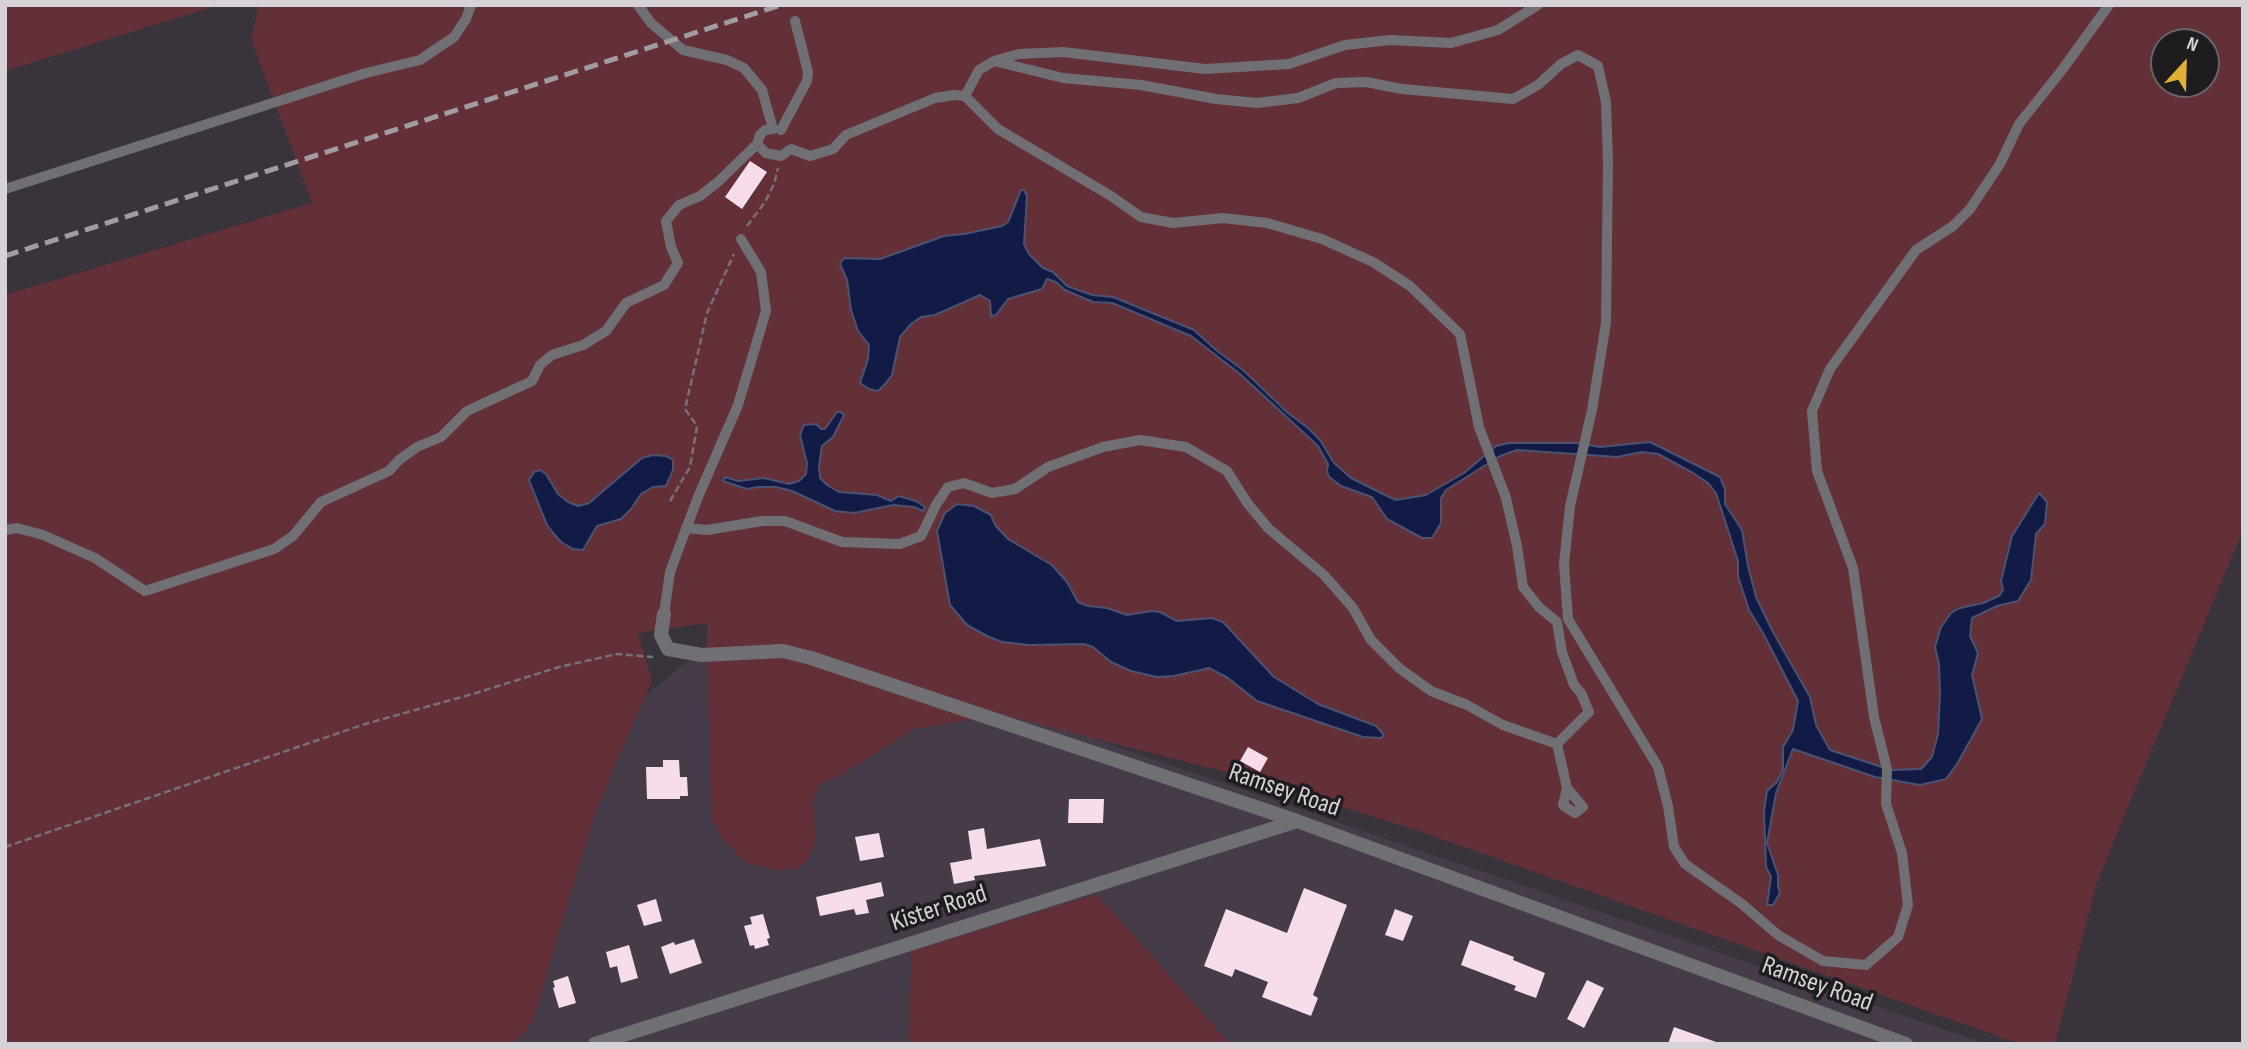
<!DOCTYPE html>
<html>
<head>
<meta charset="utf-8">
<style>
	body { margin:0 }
	#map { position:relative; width:2248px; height:1049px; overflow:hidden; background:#39333b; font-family:"Sofia Sans Condensed",sans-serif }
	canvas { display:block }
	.frame { position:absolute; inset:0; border:7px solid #d6d2d7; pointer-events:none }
	.north { position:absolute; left:2150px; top:28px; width:70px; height:70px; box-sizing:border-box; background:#1f1c1f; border:2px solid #686569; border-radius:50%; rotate:22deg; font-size:19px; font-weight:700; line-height:28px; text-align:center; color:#d6d2d7 }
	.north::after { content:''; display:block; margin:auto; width:24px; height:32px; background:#dfb034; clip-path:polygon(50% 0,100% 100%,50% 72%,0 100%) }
</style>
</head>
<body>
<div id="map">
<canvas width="2248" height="1049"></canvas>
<div class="frame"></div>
<div class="north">N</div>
</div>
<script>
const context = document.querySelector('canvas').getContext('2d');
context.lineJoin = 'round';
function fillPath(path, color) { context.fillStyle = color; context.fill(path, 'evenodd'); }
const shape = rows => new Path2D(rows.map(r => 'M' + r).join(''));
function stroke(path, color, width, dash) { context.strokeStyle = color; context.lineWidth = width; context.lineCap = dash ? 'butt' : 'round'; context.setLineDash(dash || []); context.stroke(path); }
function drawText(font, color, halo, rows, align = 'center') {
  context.font = font + ' "Sofia Sans Condensed",sans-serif'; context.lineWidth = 7; context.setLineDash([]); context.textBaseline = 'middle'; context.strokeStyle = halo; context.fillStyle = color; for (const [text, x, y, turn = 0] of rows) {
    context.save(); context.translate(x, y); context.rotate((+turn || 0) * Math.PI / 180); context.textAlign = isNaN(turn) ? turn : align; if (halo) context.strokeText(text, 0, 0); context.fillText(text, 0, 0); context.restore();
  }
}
fillPath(shape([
	[740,618,1987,1044,464,1044,595,737]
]), '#463c49');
fillPath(shape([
	[5,5,219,5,5,71],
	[259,5,2243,5,2243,530,2097,882,2055,1044,2020,1044,1419,831,1253,779,1003,715,914,729,838,777,821,783,812,801,816,837,808,859,799,868,779,871,745,862,724,840,711,818,707,623,638,633,652,680,595,813,532,1023,513,1044,5,1044,5,295,312,203,251,39],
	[2164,42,2206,42,2206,84,2164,84],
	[1097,894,1230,1044,908,1044,912,951]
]), '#643038');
const water = shape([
	[1021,190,1024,190,1027,196,1024,244,1029,254,1043,268,1053,272,1067,286,1092,295,1113,297,1194,330,1216,350,1243,370,1288,413,1308,428,1320,440,1334,463,1351,478,1385,495,1396,500,1426,495,1464,473,1496,446,1509,443,1576,443,1600,447,1650,442,1720,477,1725,489,1725,504,1742,530,1748,566,1756,597,1773,632,1810,697,1816,725,1830,750,1891,770,1921,769,1932,757,1938,734,1940,694,1939,664,1935,647,1941,627,1951,613,1960,608,1983,603,1999,596,2003,590,2001,581,2012,536,2039,493,2047,502,2045,524,2036,534,2031,580,2018,601,1997,606,1972,618,1970,636,1978,653,1972,675,1982,719,1957,764,1946,779,1920,785,1875,777,1793,749,1776,793,1767,843,1778,875,1778,886,1780,893,1773,905,1767,905,1771,877,1766,867,1764,811,1767,791,1777,782,1783,769,1783,747,1793,730,1798,701,1763,633,1749,610,1738,576,1738,561,1716,493,1708,483,1693,473,1658,454,1642,452,1617,457,1517,450,1500,456,1446,490,1441,498,1441,523,1432,538,1422,538,1387,519,1372,497,1341,486,1329,477,1327,471,1328,464,1318,446,1240,374,1191,336,1112,303,1093,302,1065,290,1056,282,1047,279,1042,289,1008,299,996,315,991,316,990,301,980,295,935,315,921,317,911,324,900,337,892,375,886,383,878,391,869,389,860,383,868,359,869,345,858,331,851,310,847,280,840,264,844,258,880,259,944,236,964,234,1002,226,1008,222,1021,190],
	[837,412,841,412,844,415,833,437,822,446,819,466,820,478,827,485,839,492,877,495,891,501,899,496,916,501,925,507,923,511,914,507,893,505,854,513,835,511,792,491,776,487,758,487,747,489,723,481,725,477,738,481,764,478,789,484,799,481,806,474,807,463,800,435,804,425,816,424,821,429,825,429,837,412],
	[653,455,666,456,673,460,673,470,666,486,653,487,641,494,631,509,621,519,597,526,583,550,573,549,561,542,554,534,547,525,529,480,534,472,540,470,546,474,558,494,568,502,578,506,589,503,642,458,653,455],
	[957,504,974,506,991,515,995,525,1008,539,1052,565,1067,582,1078,602,1088,606,1107,608,1127,615,1152,611,1160,612,1177,621,1212,618,1223,622,1274,677,1318,704,1376,726,1384,735,1381,738,1363,737,1257,701,1228,678,1209,668,1174,676,1157,677,1131,671,1111,662,1093,647,1084,644,1029,645,1002,642,987,636,967,625,950,605,937,531,945,513,957,504]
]);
fillPath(water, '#111b46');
stroke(water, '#4c5272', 2);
fillPath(shape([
	[750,161,767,172,742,209,725,197],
	[1248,747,1268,758,1260,772,1240,761],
	[663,760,679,760,680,777,687,777,688,796,680,796,680,799,647,799,646,767,663,767],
	[1069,799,1104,799,1103,823,1068,823],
	[984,828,987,849,1040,839,1046,866,974,876,975,880,954,884,950,863,972,859,968,831],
	[879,833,884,857,860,861,855,837],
	[881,882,884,896,866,900,869,913,856,915,854,909,820,916,816,897],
	[1304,888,1347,905,1313,995,1318,998,1311,1016,1262,997,1268,982,1235,969,1232,977,1204,966,1226,909,1287,933],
	[656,899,662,921,644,926,637,905],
	[1395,909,1413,916,1403,941,1385,935],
	[763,914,770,938,767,939,769,945,755,949,754,945,750,946,744,926,752,924,750,917],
	[694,939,702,963,670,974,661,947,674,942,675,945],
	[1470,940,1514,957,1513,960,1545,973,1536,998,1514,990,1516,986,1461,965],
	[629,945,638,978,621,983,617,966,610,968,606,952],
	[568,976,576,1003,559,1008,553,988,555,987,553,981],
	[1587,980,1604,988,1584,1028,1567,1019],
	[1674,1027,1716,1042,1715,1044,1668,1044]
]), '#f7ddea');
stroke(shape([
	[747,226,765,202,774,184,778,168],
	[670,501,690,467,697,426,685,409,707,313,734,254],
	[5,847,365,724,476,693,559,667,617,654,653,657]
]), '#767177', 2.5, [7, 3.5]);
stroke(shape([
	[994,61,1063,78,1141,85,1216,99,1257,103,1298,98,1336,83,1366,82,1402,89,1513,99,1538,85,1561,64,1578,55,1598,66,1606,102,1608,162,1606,323,1592,410,1570,506,1564,564,1568,619,1658,767,1668,806,1674,847,1685,864,1742,904,1778,935,1823,961,1866,965,1898,937,1908,905,1902,853,1886,804,1887,769,1874,717,1853,568,1817,471,1812,411,1830,369,1916,250,1953,226,1970,209,2000,164,2019,124,2062,70,2109,5],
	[965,96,998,129,1111,196,1141,217,1173,223,1223,218,1267,223,1322,239,1373,262,1410,286,1460,334,1479,427,1506,498,1517,546,1523,587,1539,607,1557,622,1562,652,1574,685,1581,693,1589,712,1557,744,1567,788,1583,807,1575,813,1563,805,1567,788],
	[781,130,807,81,808,72,795,21],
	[757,144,766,153,781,156,791,149,810,156,833,149,846,135,935,98,954,95,965,96,979,70,994,61,1019,54,1063,52,1205,69,1289,64,1345,45,1390,40,1451,43,1498,30,1538,5],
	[5,189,366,73,420,60,454,37,466,19,471,5],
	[686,528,707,530,762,521,785,521,842,542,900,544,921,536,936,505,948,487,964,483,992,493,1015,489,1048,467,1103,447,1140,440,1186,447,1227,471,1248,504,1269,529,1324,575,1353,608,1371,640,1399,668,1431,691,1467,705,1503,725,1557,744],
	[5,530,17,528,43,535,95,558,145,591,274,549,293,536,321,502,389,471,399,460,417,447,441,437,467,411,532,381,540,365,552,355,583,345,606,331,626,303,664,285,678,263,671,247,666,221,679,205,700,196,719,181,757,144,760,135,765,130,773,129,762,90,744,68,727,60,683,50,651,23,638,5],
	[664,614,670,572,698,497,738,405,766,311,761,272,741,239]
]), '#706f73', 10);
stroke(shape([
	[664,614,661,635,668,649,702,655,783,651,811,658,1297,821,1906,1044],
	[595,1044,1297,821]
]), '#706f73', 14);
stroke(shape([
	[5,256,781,5]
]), '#a09ca2', 5, [14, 7]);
drawText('26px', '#d6d2d7', '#1f1c1f', [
	["Ramsey Road",1284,791,19],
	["Kister Road",939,909,-18],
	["Ramsey Road",1817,985,20]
]);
</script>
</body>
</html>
